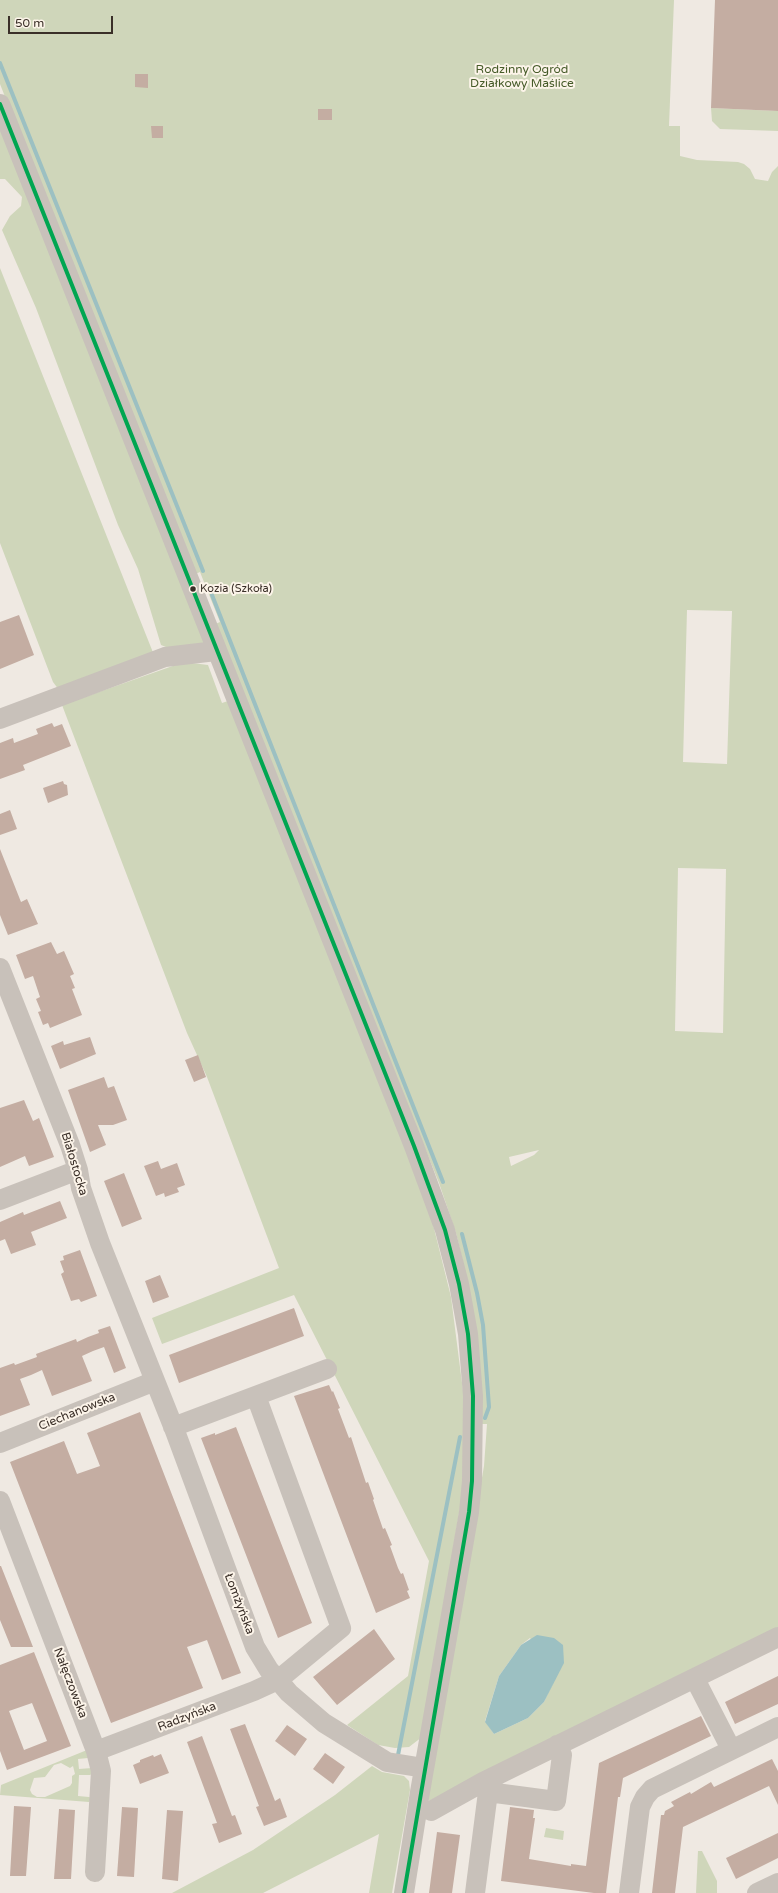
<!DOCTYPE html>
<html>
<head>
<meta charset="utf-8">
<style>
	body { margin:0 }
	#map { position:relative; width:778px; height:1893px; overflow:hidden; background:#efe9e2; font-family:"Varela Round",sans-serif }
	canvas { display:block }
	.scale { position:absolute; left:8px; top:16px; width:105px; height:18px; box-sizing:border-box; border:2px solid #3a2f28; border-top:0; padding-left:5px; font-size:12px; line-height:14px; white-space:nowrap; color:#3a2f28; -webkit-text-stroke:3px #fcf4e9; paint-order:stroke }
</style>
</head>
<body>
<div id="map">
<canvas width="778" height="1893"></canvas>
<div class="scale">50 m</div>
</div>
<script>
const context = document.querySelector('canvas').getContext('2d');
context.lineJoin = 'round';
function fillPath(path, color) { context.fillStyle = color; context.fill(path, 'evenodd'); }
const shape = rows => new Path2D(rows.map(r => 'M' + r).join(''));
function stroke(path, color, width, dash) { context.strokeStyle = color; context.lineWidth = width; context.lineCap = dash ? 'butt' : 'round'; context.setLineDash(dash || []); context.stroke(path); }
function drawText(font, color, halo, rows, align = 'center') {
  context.font = font + ' "Varela Round",sans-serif'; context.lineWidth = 4; context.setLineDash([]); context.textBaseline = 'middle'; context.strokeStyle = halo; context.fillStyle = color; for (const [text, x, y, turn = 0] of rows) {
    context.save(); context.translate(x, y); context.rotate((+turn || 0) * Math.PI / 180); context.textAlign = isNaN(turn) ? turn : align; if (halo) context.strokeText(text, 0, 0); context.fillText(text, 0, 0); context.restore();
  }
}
fillPath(shape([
	[0,0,674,0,669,126,680,126,680,156,697,160,738,162,744,164,750,169,755,179,768,181,772,172,778,166,778,1627,429,1801,428,1792,484,1466,487,1424,482,1424,468,1283,456,1233,439,1183,213,625,220,622,200,572,193,575,0,84],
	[687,610,732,611,727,764,683,762],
	[678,868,726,869,723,1033,675,1031],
	[539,1150,534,1155,511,1166,509,1157],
	[530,1638,553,1683,544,1702,528,1718,494,1734,485,1721,499,1676,521,1645],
	[711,108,778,111,778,131,720,129,712,121],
	[0,121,206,645,171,649,161,645,138,569,118,525,36,308,2,230,10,216,21,206,22,197,5,179,0,179],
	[0,268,154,655,59,690,53,682,0,543],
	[184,662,208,665,222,703,228,701,426,1196,451,1297,467,1422,461,1501,422,1737,409,1747,395,1748,378,1745,347,1725,408,1676,429,1561,294,1295,162,1344,152,1318,279,1268,207,1077,187,1033,62,705],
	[87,1750,88,1758,78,1759,79,1769,92,1768,93,1773,90,1775,79,1775,78,1796,89,1797,91,1798,89,1802,0,1795,1,1785],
	[61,1763,70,1768,73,1766,75,1774,72,1776,72,1783,70,1786,45,1797,37,1797,32,1794,30,1790,34,1778,45,1777,54,1765],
	[372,1766,382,1772,404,1776,409,1781,410,1790,392,1893,369,1893,379,1834,263,1893,172,1893,253,1850,335,1795],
	[546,1828,564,1831,563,1840,544,1837],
	[698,1851,702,1851,717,1881,717,1893,696,1893]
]), '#cfd6ba');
fillPath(shape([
	[537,1635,554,1638,563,1645,564,1663,544,1702,528,1718,494,1734,485,1722,499,1676,521,1645]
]), '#9cc0c2');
stroke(shape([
	[0,63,203,571],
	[212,595,443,1182],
	[462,1234,477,1293,483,1325,489,1407,485,1418],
	[398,1755,460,1437]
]), '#9cc0c2', 4);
fillPath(shape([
	[715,0,778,0,778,111,711,108],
	[135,74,148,74,148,88,135,87],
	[318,109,332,109,332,120,318,120],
	[151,126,163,126,163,138,152,138],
	[19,615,34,655,0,669,0,622],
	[52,723,54,727,62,724,71,746,23,765,25,770,0,779,0,743,13,738,14,743,38,734,36,729],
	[63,781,64,784,67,785,68,795,48,803,43,788],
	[10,810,17,829,0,835,0,814],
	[0,849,21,902,27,899,38,924,8,935,0,915],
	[51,942,57,954,64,951,74,974,70,976,75,988,72,989,82,1015,50,1028,48,1023,43,1025,38,1012,41,1011,36,999,40,997,33,976,25,979,16,955],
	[90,1037,96,1054,60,1069,51,1046,63,1041,64,1045],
	[198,1055,206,1077,194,1082,185,1060],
	[104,1077,108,1088,114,1086,127,1120,113,1125,98,1125,106,1145,90,1152,68,1090],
	[24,1100,33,1121,39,1118,54,1157,29,1166,25,1156,0,1167,0,1108],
	[158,1161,161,1169,177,1163,185,1185,177,1188,179,1192,165,1197,164,1193,156,1196,144,1166],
	[124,1173,142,1219,122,1227,104,1181],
	[60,1201,67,1218,31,1232,36,1245,11,1254,5,1239,0,1241,0,1222,23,1212,24,1215],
	[80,1250,97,1296,81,1302,79,1299,71,1301,61,1274,64,1272,60,1261,64,1260,63,1256],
	[160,1275,169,1297,153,1303,145,1281],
	[294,1308,304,1336,179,1383,169,1355],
	[110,1326,126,1368,114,1373,104,1347,93,1351,82,1356,92,1381,52,1396,42,1370,31,1375,20,1379,30,1405,0,1416,0,1368,14,1363,15,1365,37,1357,36,1354,76,1339,77,1342,88,1337,99,1333,98,1330],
	[329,1385,332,1392,333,1391,340,1408,338,1409,349,1438,351,1437,366,1483,368,1482,374,1499,373,1500,383,1529,385,1528,392,1545,390,1546,398,1568,401,1574,403,1573,409,1590,407,1591,410,1598,376,1613,294,1396],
	[140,1412,241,1673,222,1680,207,1640,187,1647,203,1688,111,1723,10,1462,64,1441,77,1474,100,1466,87,1433],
	[236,1427,312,1623,278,1638,201,1438,215,1433,215,1435],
	[0,1566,1,1566,33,1647,11,1647,0,1620],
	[374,1629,395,1659,337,1705,313,1677],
	[34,1652,71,1746,7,1770,0,1751,0,1665],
	[32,1703,47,1741,24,1750,9,1711],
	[778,1676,778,1704,735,1724,725,1702],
	[701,1716,711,1736,623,1778,620,1797,618,1797,606,1893,594,1893,501,1881,510,1807,534,1810,533,1818,535,1818,529,1859,571,1866,571,1864,586,1866,599,1763],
	[245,1724,275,1801,280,1798,287,1817,264,1826,256,1807,259,1806,230,1729],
	[287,1725,307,1739,295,1756,275,1741],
	[202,1736,232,1816,235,1815,242,1834,219,1843,212,1824,217,1823,187,1742],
	[325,1753,345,1767,333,1784,313,1769],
	[161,1754,169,1773,140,1784,133,1765,140,1762,140,1760,153,1755,154,1757],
	[772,1759,778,1771,778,1805,769,1786,683,1827,675,1893,652,1893,661,1815,664,1815,665,1811,674,1806,671,1802,690,1792,691,1794,711,1782,714,1787],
	[14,1806,31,1807,26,1876,10,1876],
	[122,1807,138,1808,134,1877,117,1876],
	[59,1809,75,1810,71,1879,54,1879],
	[167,1810,183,1811,178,1881,162,1879],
	[437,1832,460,1835,452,1893,429,1893],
	[778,1833,778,1858,736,1879,726,1858]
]), '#c4ada2');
stroke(shape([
	[0,104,414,1146,445,1230,459,1284,468,1334,473,1396,472,1481,469,1512,420,1792,404,1893],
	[0,719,165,657,216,651],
	[0,968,70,1145,78,1170,81,1188,100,1243,175,1431,255,1647,269,1670,278,1680,289,1693,324,1723,387,1762,424,1768],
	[0,1200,78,1170],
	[173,1427,327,1369],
	[0,1443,155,1381],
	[0,1501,96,1751,101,1771,95,1872],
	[695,1679,731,1749],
	[96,1751,254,1691,278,1680,341,1628,256,1396],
	[488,1792,556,1801,562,1755,557,1745],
	[431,1811,483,1782,778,1637],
	[475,1893,488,1792,483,1782],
	[629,1893,640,1807,645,1797,652,1789,778,1727],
	[757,1893,778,1883]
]), '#c8c1ba', 20);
stroke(shape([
	[0,104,414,1146,445,1230,459,1284,468,1334,473,1396,472,1481,469,1512,404,1893]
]), '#00a651', 4);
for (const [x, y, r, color] of [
	[193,589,3.5,"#3a2f28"]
]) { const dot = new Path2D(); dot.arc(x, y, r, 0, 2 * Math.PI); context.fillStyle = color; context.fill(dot); stroke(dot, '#fcf4e9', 1.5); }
drawText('11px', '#3a2f28', '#fcf4e9', [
	["Kozia (Szkoła)",200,589]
], 'left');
drawText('12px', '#465b29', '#fcf4e9', [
	["Rodzinny Ogród",522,70],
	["Działkowy Maślice",522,84]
]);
drawText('12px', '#3a2f28', '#fcf4e9', [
	["Białostocka",74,1164,73],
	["Ciechanowska",77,1412,-22],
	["Łomżyńska",239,1604,69],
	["Nałęczowska",70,1683,69],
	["Radzyńska",187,1717,-21]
]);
</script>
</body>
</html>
